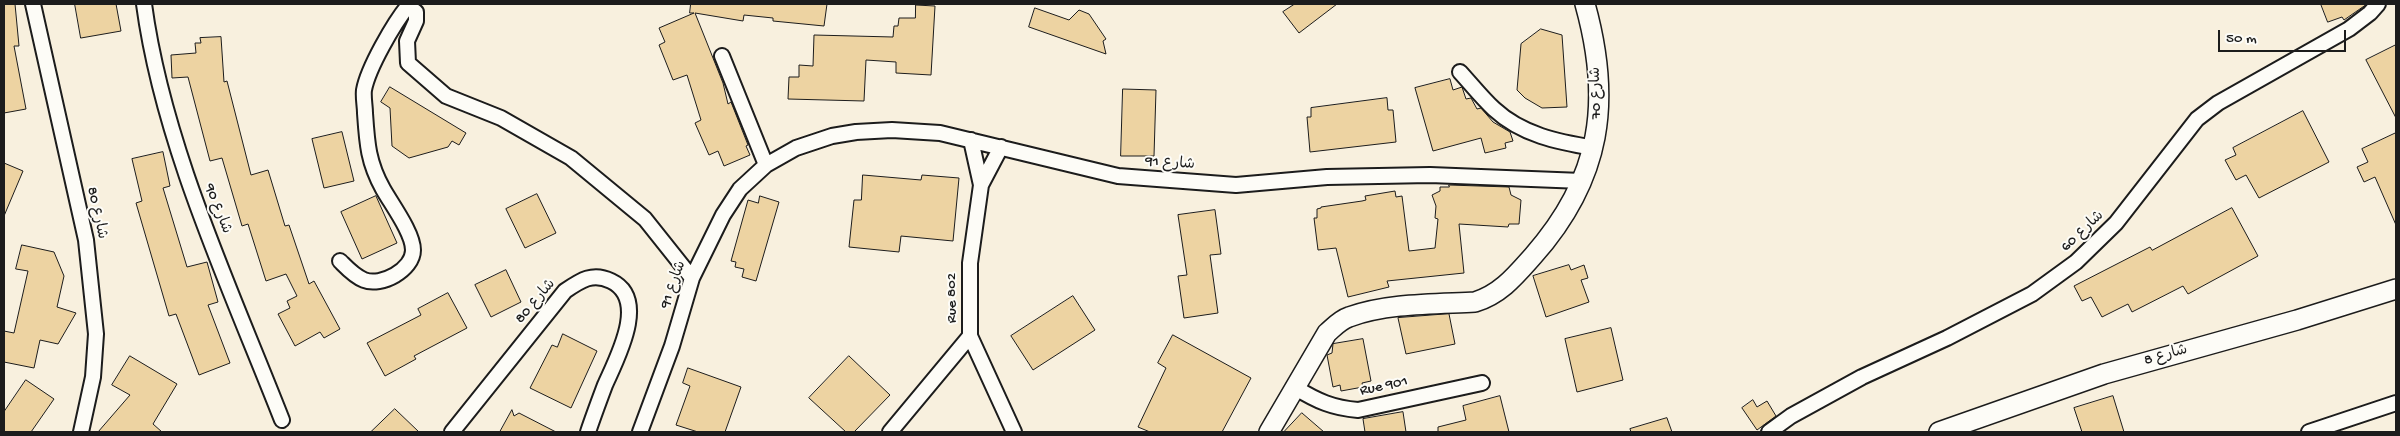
<!DOCTYPE html>
<meta charset="utf-8">
<style>
body{margin:0}
#map{position:relative;width:2400px;height:436px;overflow:hidden;background:#f8f0de;font-family:"Gochi Hand",sans-serif}
canvas{display:block}
.frame{position:absolute;inset:0;border:5px solid #1c1c1c;pointer-events:none}
.scale{position:absolute;left:2218px;top:30px;width:128px;height:22px;box-sizing:border-box;border:2px solid #1c1c1c;border-top:0;padding-left:6px;font-size:15px;line-height:18px;white-space:nowrap;color:#1c1c1c;-webkit-text-stroke:4px #fdfcf7;paint-order:stroke}
</style>
<div id="map">
<canvas width="2400" height="436"></canvas>
<div class="frame"></div>
<div class="scale">50 m</div>
</div>
<script>
const c = document.querySelector('canvas').getContext('2d');
c.lineJoin = 'round';
function fillPath(path, color) { c.fillStyle = color; c.fill(path, 'evenodd'); }
function strokePath(path, color, width, dash) { c.strokeStyle = color; c.lineWidth = width; c.lineCap = dash ? 'butt' : 'round'; c.setLineDash(dash || []); c.stroke(path); }
function drawText(font, color, halo, rows, align = 'center') {
  c.font = font + ' "Gochi Hand","Playpen Sans Arabic",sans-serif'; c.lineWidth = 4; c.setLineDash([]); c.textBaseline = 'middle'; c.strokeStyle = halo; c.fillStyle = color; for (const [text, x, y, turn = 0] of rows) {
    c.save(); c.translate(x, y); c.rotate((+turn || 0) * Math.PI / 180); c.textAlign = isNaN(turn) ? turn : align; if (halo) c.strokeText(text, 0, 0); c.fillText(text, 0, 0); c.restore();
  }
}
const building = new Path2D(`
 M4,4h11l4,42h-5l12,63 -22,4z
 M75,4h41l5,27 -40,7z
 M691,4h136l-3,22 -51,-5v-3l-29,-3 -1,6 -48,-8 28,70 5,21 3,-2 17,43 -2,1 4,9 -26,11 -6,-15 -9,4 -14,-32 6,-3 -14,-45 -14,5 -14,-35 6,-3 -6,-14 35,-15h-4z
 M1295,4h42l-38,29 -16,-21z
 M2321,4h46l-23,16 -2,-3 -14,5z
 M916,5l19,1 -4,69 -35,-2v-11l-30,-2 -2,41 -76,-2 1,-22h10v-12l14,1 1,-31 79,2 1,-11h4l1,-8h16z
 M1035,8l34,12 10,-10 10,4 17,25 -3,2 3,13 -77,-27z
 M1541,29l21,6 5,72 -25,1 -17,-10 -8,-8 4,-46z
 M221,37l3,45 3,-1 24,94 17,-5 17,56 4,-1 20,59 5,-3 26,48 -16,9 -4,-6 -25,14 -17,-32 12,-6 -3,-7 10,-5 -11,-22 -20,7 -18,-57 -6,2 -20,-68 -12,3 -22,-84 -16,1 -1,-23 25,-2 -1,-10h6l-1,-5z
 M2396,45v73l-30,-58z
 M1450,79l3,11 9,-3 4,12 5,-1 6,11 4,-1 12,14 17,10 3,9 -8,2 1,5 -21,5 -4,-15 -48,13 -18,-63z
 M390,87l76,46 -7,12 -7,-4 -4,6 -39,11 -17,-12 -2,-38 -9,-6z
 M1123,89l33,1 -2,66h-33z
 M1387,98l1,12h5l3,32 -86,10 -3,-35h4v-9z
 M2303,111l26,51 -70,36 -13,-23 -10,5 -11,-20 11,-5 -3,-7z
 M342,132l12,49 -30,7 -12,-49z
 M2396,133v92l-21,-48 -11,5 -7,-15 11,-5 -6,-13z
 M163,152l7,34 -7,2 24,79 20,-5 11,40 -10,3 22,58 -31,12 -23,-61 -7,2 -33,-113 6,-2 -10,-42z
 M4,163l19,8 -19,45z
 M863,175l58,5 1,-5 37,3 -6,63 -52,-5 -2,16 -50,-5 5,-47h7z
 M1449,185l60,2 2,8 10,5 -2,24h-10l-1,3 -49,-3 5,49 -77,8 2,6 -41,10 -12,-49 -18,2 -4,-32h3v-9l4,-1v-1l41,-6 4,-1 -1,-4 30,-5 1,6 6,-1 7,55 26,-3 3,-29 -3,-1 1,-12 -4,-11 8,-4v-4h9z
 M537,194l19,39 -31,15 -19,-39z
 M376,196l21,47 -35,16 -21,-47z
 M760,196l19,6 -23,79 -14,-4 2,-8 -9,-2 1,-5 -5,-1 17,-61 10,3z
 M2232,208l26,48 -70,38 -5,-8 -51,26 -4,-8 -26,13 -11,-20 -9,4 -8,-15 76,-39 2,3z
 M1215,210l6,44 -11,1 8,58 -34,5 -6,-42 9,-1 -9,-60z
 M22,245l32,7 10,24 -7,31 19,6 -18,31 -18,-4 -6,28 -30,-6v-31l10,2 14,-62 -12,-2z
 M1569,265l2,5 13,-5 4,13 -7,2 8,22 -43,15 -13,-41z
 M506,270l15,32 -30,15 -16,-32z
 M448,293l19,35 -53,28 2,3 -31,17 -18,-33 54,-28 -3,-6z
 M1073,296l22,34 -62,40 -22,-34z
 M1449,314l6,30 -49,10 -8,-36z
 M1611,328l12,52 -46,12 -12,-53z
 M563,334l34,17 -26,57 -41,-20 22,-43 5,2z
 M1173,335l78,43 -29,54h-72l-12,-5 28,-59 -8,-5z
 M1363,339l8,42 -9,2 1,4 -22,4 -1,-6 -7,2 -6,-32 5,-2 1,-9z
 M130,356l47,28 -24,40 9,8h-64l32,-37 -18,-10z
 M849,356l41,39 -36,37h-8l-37,-34z
 M688,368l53,19 -16,45h-27l-22,-7 14,-39 -7,-3z
 M26,380l28,19 -23,33h-27v-20z
 M1500,396l9,36h-71v-5l28,-7 -3,-14z
 M2113,396l11,36h-42l-8,-24z
 M1753,400l4,7 10,-6 9,15 -19,14 -15,-22z
 M395,409l24,23h-48z
 M512,410l2,6 5,-3 37,19h-56z
 M1403,412l3,20h-41l-2,-13z
 M1302,413l22,19h-40z
 M1667,418l5,14h-41l-1,-3z`);
fillPath(building, '#edd3a2');
strokePath(building, '#1c1c1c', 1);
const street = new Path2D(`
 M33,4l53,236 10,94 -3,43 -12,55
 M144,4c19,141 86,283 138,416
 M722,56l44,109
 M1460,72c11,12 22,26 34,37 28,26 64,33 100,39
 M971,140l10,45
 M1001,147l-20,38 -11,78v73l44,96
 M340,261c7,7 14,15 24,19 17,7 49,-10 49,-30 0,-17 -21,-45 -30,-61 -15,-27 -16,-46 -18,-76 0,-7 -2,-16 -1,-23 4,-22 30,-67 44,-84l8,6v9l-9,20 1,22 38,33 55,22 70,40 74,61 47,59
 M1296,388c21,13 37,20 62,22l124,-27
 M452,432l113,-141c16,-11 28,-19 46,-10 38,18 6,77 -6,104 -6,16 -12,32 -17,47
 M640,432l32,-86 20,-68 31,-63 17,-26 26,-24 30,-17 36,-12 24,-4 36,-2 48,3 178,43 118,9 91,-8 103,-2 152,6
 M890,432l80,-96
 M1769,432l22,-16 71,-39 85,-39 85,-44 44,-32 40,-39 81,-104 21,-16 131,-74 21,-16 8,-9
 M2309,432l87,-29`);
const secondary = new Path2D(`
 M1269,432l58,-99c7,-6 13,-13 22,-16 37,-14 87,-13 126,-15 26,-8 41,-27 58,-46 69,-78 79,-155 52,-252
 M1939,432l165,-58 193,-54 99,-31`);
strokePath(street, '#1c1c1c', 18);
strokePath(secondary, '#1c1c1c', 22);
strokePath(street, '#fdfcf7', 14);
strokePath(secondary, '#fdfcf7', 19);
drawText('15px', '#1c1c1c', '#fdfcf7', [
 ["شارع 70",1597,93,-91],
 ["شارع 91",1170,164,4],
 ["شارع 90",217,209,69],
 ["شارع 80",96,213,78],
 ["شارع 60",2083,232,-43],
 ["شارع 91",674,285,-70],
 ["Rue 802",953,298,-90],
 ["شارع 80",536,302,-49],
 ["شارع 8",2166,356,-15],
 ["Rue 901",1384,387,-12]
]);
</script>
